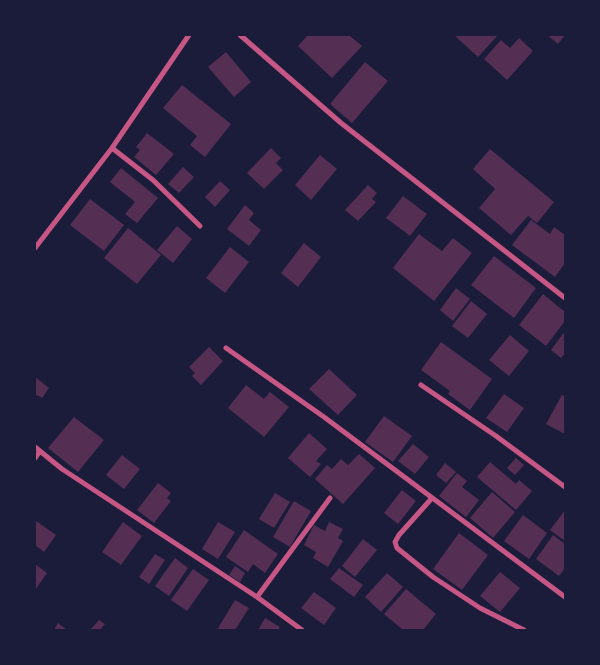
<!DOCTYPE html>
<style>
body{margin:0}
#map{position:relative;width:600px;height:665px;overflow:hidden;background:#1b1b3a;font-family:"Alegreya Sans",sans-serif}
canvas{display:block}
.frame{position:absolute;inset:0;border:36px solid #1b1b3a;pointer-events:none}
</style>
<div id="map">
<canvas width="600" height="665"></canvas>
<div class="frame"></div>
</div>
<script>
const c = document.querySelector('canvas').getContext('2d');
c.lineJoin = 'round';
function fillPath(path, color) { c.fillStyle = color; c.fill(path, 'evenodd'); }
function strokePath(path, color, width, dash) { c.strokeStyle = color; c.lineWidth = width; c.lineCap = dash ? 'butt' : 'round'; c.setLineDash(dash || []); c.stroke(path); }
fillPath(new Path2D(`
 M308,35h41l13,11 -30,32 -34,-32z
 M454,35h44l-20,22z
 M547,35h18l-7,9z
 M519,38l14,13 -26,29 -23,-21 17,-19 9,8z
 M226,52l25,30 -17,15 -26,-30z
 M365,62l23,19 -36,42 -22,-19z
 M182,85l49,39 -26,33 -15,-12 7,-9 -34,-28z
 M147,133l27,21 -18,21 -22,-18 6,-7 -4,-3z
 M271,148l10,10 -5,5 7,7 -19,19 -17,-16z
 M490,149l64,53 -17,21 -9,-7 -17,19 -32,-27 16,-19 -22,-20z
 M320,155l17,14 -26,31 -16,-15z
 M183,167l11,10 -15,16 -11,-9z
 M121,168l37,30 -21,25 -12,-9 10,-12 -25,-20z
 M220,181l10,9 -15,17 -10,-10z
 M368,185l9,8 -5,6 4,3 -18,19 -13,-11z
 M403,196l24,18 -17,22 -24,-18z
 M90,199l34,26 -20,26 -34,-26z
 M245,205l9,8 -5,7 12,10 -12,16 -22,-17z
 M531,220l19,14 4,-7 11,8v28l-10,14 -43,-32z
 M177,226l15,13 -19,24 -16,-13z
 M128,228l33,27 -24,29 -33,-26z
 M419,234l23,17 11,-13 19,15 -38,48 -41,-33z
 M304,243l17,14 -23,30 -17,-14z
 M230,247l19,15 -24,31 -19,-15z
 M494,256l42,32 -22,30 -43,-33z
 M456,288l14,11 -17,22 -13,-11z
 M543,294l22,18v9l-19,25 -27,-21z
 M471,301l16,13 -19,24 -16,-12z
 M565,331v22l-4,5 -10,-8z
 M510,335l19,16 -20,25 -20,-16z
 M441,342l51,37 -22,31 -22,-16 2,-3 -29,-21z
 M209,347l14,14 -22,24 -9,-9 3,-3 -6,-6z
 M329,369l28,26 -19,20 -29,-26z
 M35,377l14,11 -7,10 -5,-3 -2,2z
 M246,385l18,14 6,-7 19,15 -25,30 -36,-29z
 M504,394l20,14 -17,24 -21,-14z
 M562,395l3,1v38l-19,-10z
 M384,416l28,20 -19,26 -28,-20z
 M74,417l30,23 -26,32 -30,-24z
 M309,433l18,16 -11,12 5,3 -11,13 -22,-19z
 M413,444l16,13 -14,17 -17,-13z
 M359,454l16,14 -32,36 -28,-25 12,-14 5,4 9,-10 7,6z
 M122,455l18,14 -16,20 -18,-14z
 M516,458l8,7 -9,10 -8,-7z
 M490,462l26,22 3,-4 13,11 -16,19 -39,-33z
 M445,463l11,9 -10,11 -10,-8z
 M457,473l10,8 -5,6 17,13 -13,17 -27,-21z
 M158,483l13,10 -4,5 4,3 -17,22 -17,-13z
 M402,490l14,11 -18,23 -14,-11z
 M492,492l23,20 -22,26 -23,-20z
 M275,493l15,9 -16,26 -15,-9z
 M294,501l17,10 -21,36 -17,-10z
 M565,510v31l-15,-11z
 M523,515l24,18 -18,26 -25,-18z
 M35,520l21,15 -12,17 -9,-7z
 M123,522l19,14 -21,29 -19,-13z
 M218,522l17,10 -17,27 -16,-10z
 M329,522l14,7 -5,9 5,3 -15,26 -15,-9 3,-6 -12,-7 10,-20 11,6z
 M244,530l34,24 -13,19 -12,-9 -5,8 -22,-15z
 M459,533l29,22 -26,35 -29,-21z
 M553,535l12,9v24l-6,8 -23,-17z
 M363,539l14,11 -22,27 -13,-11z
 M155,554l10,6 -16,24 -10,-7z
 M175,558l13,10 -19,28 -14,-10z
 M35,564l12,9 -12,17z
 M235,566l10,7 -5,9 -11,-7z
 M339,568l24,17 -9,12 -24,-18z
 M193,569l16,11 -22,31 -16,-11z
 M500,572l20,16 -20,24 -20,-16z
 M387,573l16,14 -22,25 -16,-15z
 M406,589l30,25 -13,16h-20l-19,-16z
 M314,592l22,16 -12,17 -23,-17z
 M235,600l14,8 -14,22h-18z
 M265,618l15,9 -2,3h-20z
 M99,620l6,4 -5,6h-10z
 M58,623l9,7h-13z`), '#542f53');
strokePath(new Path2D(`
 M240,35l101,88 224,175
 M112,148l41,32 47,46
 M35,248l77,-100 77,-113
 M226,348l98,69 241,180
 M421,385l75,51 69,51
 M35,447l27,22 195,128 45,33
 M35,458l5,-7
 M432,498l-33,37 -4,7 2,6 36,29 47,31 44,22
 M257,597l73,-99`), '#c65784', 5);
</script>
